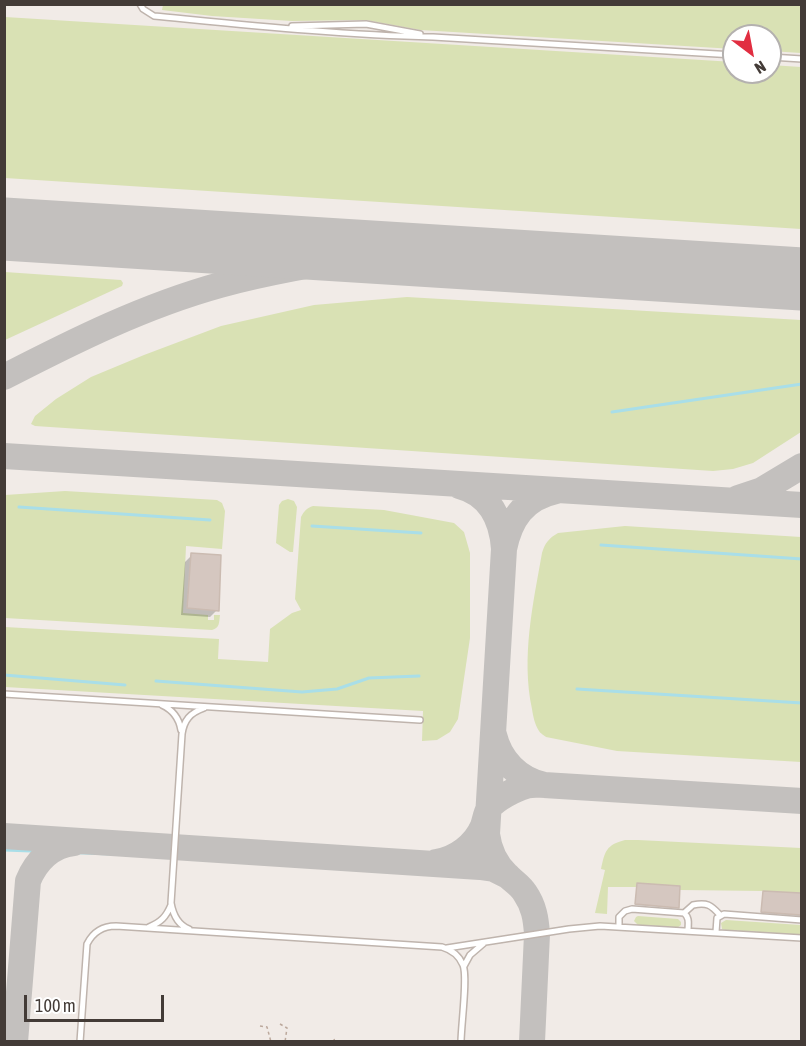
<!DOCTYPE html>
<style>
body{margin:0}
#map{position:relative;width:806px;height:1046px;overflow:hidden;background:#f1ebe7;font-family:"Asap Condensed",sans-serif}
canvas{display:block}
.frame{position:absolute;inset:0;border:6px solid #433b37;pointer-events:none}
.north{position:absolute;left:722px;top:24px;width:60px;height:60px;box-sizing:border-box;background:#fff;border:2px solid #b4b1af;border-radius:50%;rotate:148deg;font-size:16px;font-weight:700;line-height:24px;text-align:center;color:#433b37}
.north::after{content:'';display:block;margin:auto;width:21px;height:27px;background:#e12e41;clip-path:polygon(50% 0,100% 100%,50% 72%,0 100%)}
.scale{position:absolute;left:24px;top:995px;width:140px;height:27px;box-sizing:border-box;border:3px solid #433b37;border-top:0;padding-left:8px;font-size:18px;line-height:21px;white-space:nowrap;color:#433b37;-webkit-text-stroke:4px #fff;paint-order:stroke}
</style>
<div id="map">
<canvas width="806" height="1046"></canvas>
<div class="frame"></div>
<div class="north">N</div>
<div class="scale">100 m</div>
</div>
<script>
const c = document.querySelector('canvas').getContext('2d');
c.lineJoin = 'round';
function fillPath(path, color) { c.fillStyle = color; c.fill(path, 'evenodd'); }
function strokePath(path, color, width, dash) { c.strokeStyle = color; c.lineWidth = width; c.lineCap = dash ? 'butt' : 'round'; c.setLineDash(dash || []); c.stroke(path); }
fillPath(new Path2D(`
 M163,5h638v48l-31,-2v-15h-36v13l-314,-19 -54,-10 -74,1 -80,-5 -50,-6z
 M5,17l729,45v10h36v-7l31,2v162l-796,-51z
 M5,272l116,8 2,3 -1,3 -117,54z
 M407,297l394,23v112l-48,31 -20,6 -20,2 -678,-45 -4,-2 4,-8 21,-17 35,-22 53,-22 77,-29 93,-21z
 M65,491l152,9 5,3 3,8 -3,38 -36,-3 -3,67 25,2v5h6v-5h6c-1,7 0,13 -8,15l-207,-12v-123z
 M288,499l6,2 3,6 -4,45h-3l-14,-9 3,-38 3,-4z
 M313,506l71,4 70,13 10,9 6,21v85l-12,81 -8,13 -13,8 -15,1 1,-30 -418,-24v-60l214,12 -1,20 50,3 2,-33 22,-16 9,-3 -6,-11 6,-82c3,-6 6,-9 12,-11z
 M625,526l176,11v225l-184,-11 -71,-14c-1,-1 -6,-4 -7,-6 -4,-6 -6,-15 -7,-22 -11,-52 1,-105 10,-156 3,-10 7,-15 16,-20z
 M625,840h13l163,8v45l-38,-2 -83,-1v-4l-43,-3 -1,4h-28l-1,27 -12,-1 10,-43 -4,-1c4,-18 5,-24 24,-29z
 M638,916l40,3 3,3v3l-4,3 -39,-3 -4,-4 2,-4z
 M726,920l75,5v10l-76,-5 -3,-1 -1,-6z`), '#d9e1b4');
fillPath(new Path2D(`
 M192,555l25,55 -7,7 -29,-2 4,-53z
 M637,885l40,22 -1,1 -41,-3z
 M764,892l38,3v21l-41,-3z`), '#0003');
strokePath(new Path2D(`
 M612,412l190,-28
 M19,507l191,13
 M312,526l109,7
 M601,545l201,14
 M4,675l121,10
 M156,681l146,11 35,-3 32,-11 50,-2
 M577,689l225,14
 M4,850l162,6`), '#a9dee8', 3);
strokePath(new Path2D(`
 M4,377c70,-36 140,-71 216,-92 55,-15 111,-24 167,-32
 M4,456l798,49
 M459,486c31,8 43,33 45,63l-17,285c2,16 9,31 21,42 6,6 13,10 17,17 9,13 11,26 12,41l-5,108
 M738,498l24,-8 40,-24
 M504,549c6,-30 20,-51 52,-58
 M494,735c6,25 24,44 50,50l258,16
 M4,836l476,31 14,2 14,7
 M436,862c20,-3 39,-17 47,-36 2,-6 3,-13 6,-18 7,-9 26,-19 37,-22 6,-2 13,-1 19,-1
 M15,1042l13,-161c8,-20 24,-36 46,-38`), '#c3c0be', 26);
strokePath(new Path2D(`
 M4,229l798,50`), '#c3c0be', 63);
const building = new Path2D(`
 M191,553l30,2 -2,56 -32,-3z
 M637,883l43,3 -1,22 -44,-4z
 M763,891l38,2v22l-40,-3z`);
fillPath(building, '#d5c7c0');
strokePath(building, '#cbbbb1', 1.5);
const lane = new Path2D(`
 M140,4l3,5 11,7c93,9 186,19 279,21l301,18
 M292,26l74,-2 54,10
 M770,57l32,2
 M4,694l416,26
 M162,705c11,5 17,13 19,25
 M684,913l9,-8c14,-3 18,0 27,10
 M149,927c12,-5 17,-10 22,-22
 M619,927v-10l6,-6 7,-2 52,4c6,5 4,11 4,18
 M189,929c-11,-4 -16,-15 -18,-26l11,-169c2,-14 8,-21 22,-26
 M716,932l1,-14 7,-4 78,6
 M447,948l122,-19 31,-3 202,12
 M464,966l6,-11 14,-12
 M80,1042l7,-98c6,-12 15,-18 29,-18l326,21c10,3 17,8 21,18 5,11 -2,61 -2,77`);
strokePath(lane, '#bfb4ad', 8);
strokePath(new Path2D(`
 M280,1024l7,4 -2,14
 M260,1026l7,1 4,15
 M334,1039l1,3`), '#bca99d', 1.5, [3, 3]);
strokePath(lane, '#fff', 5);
</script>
